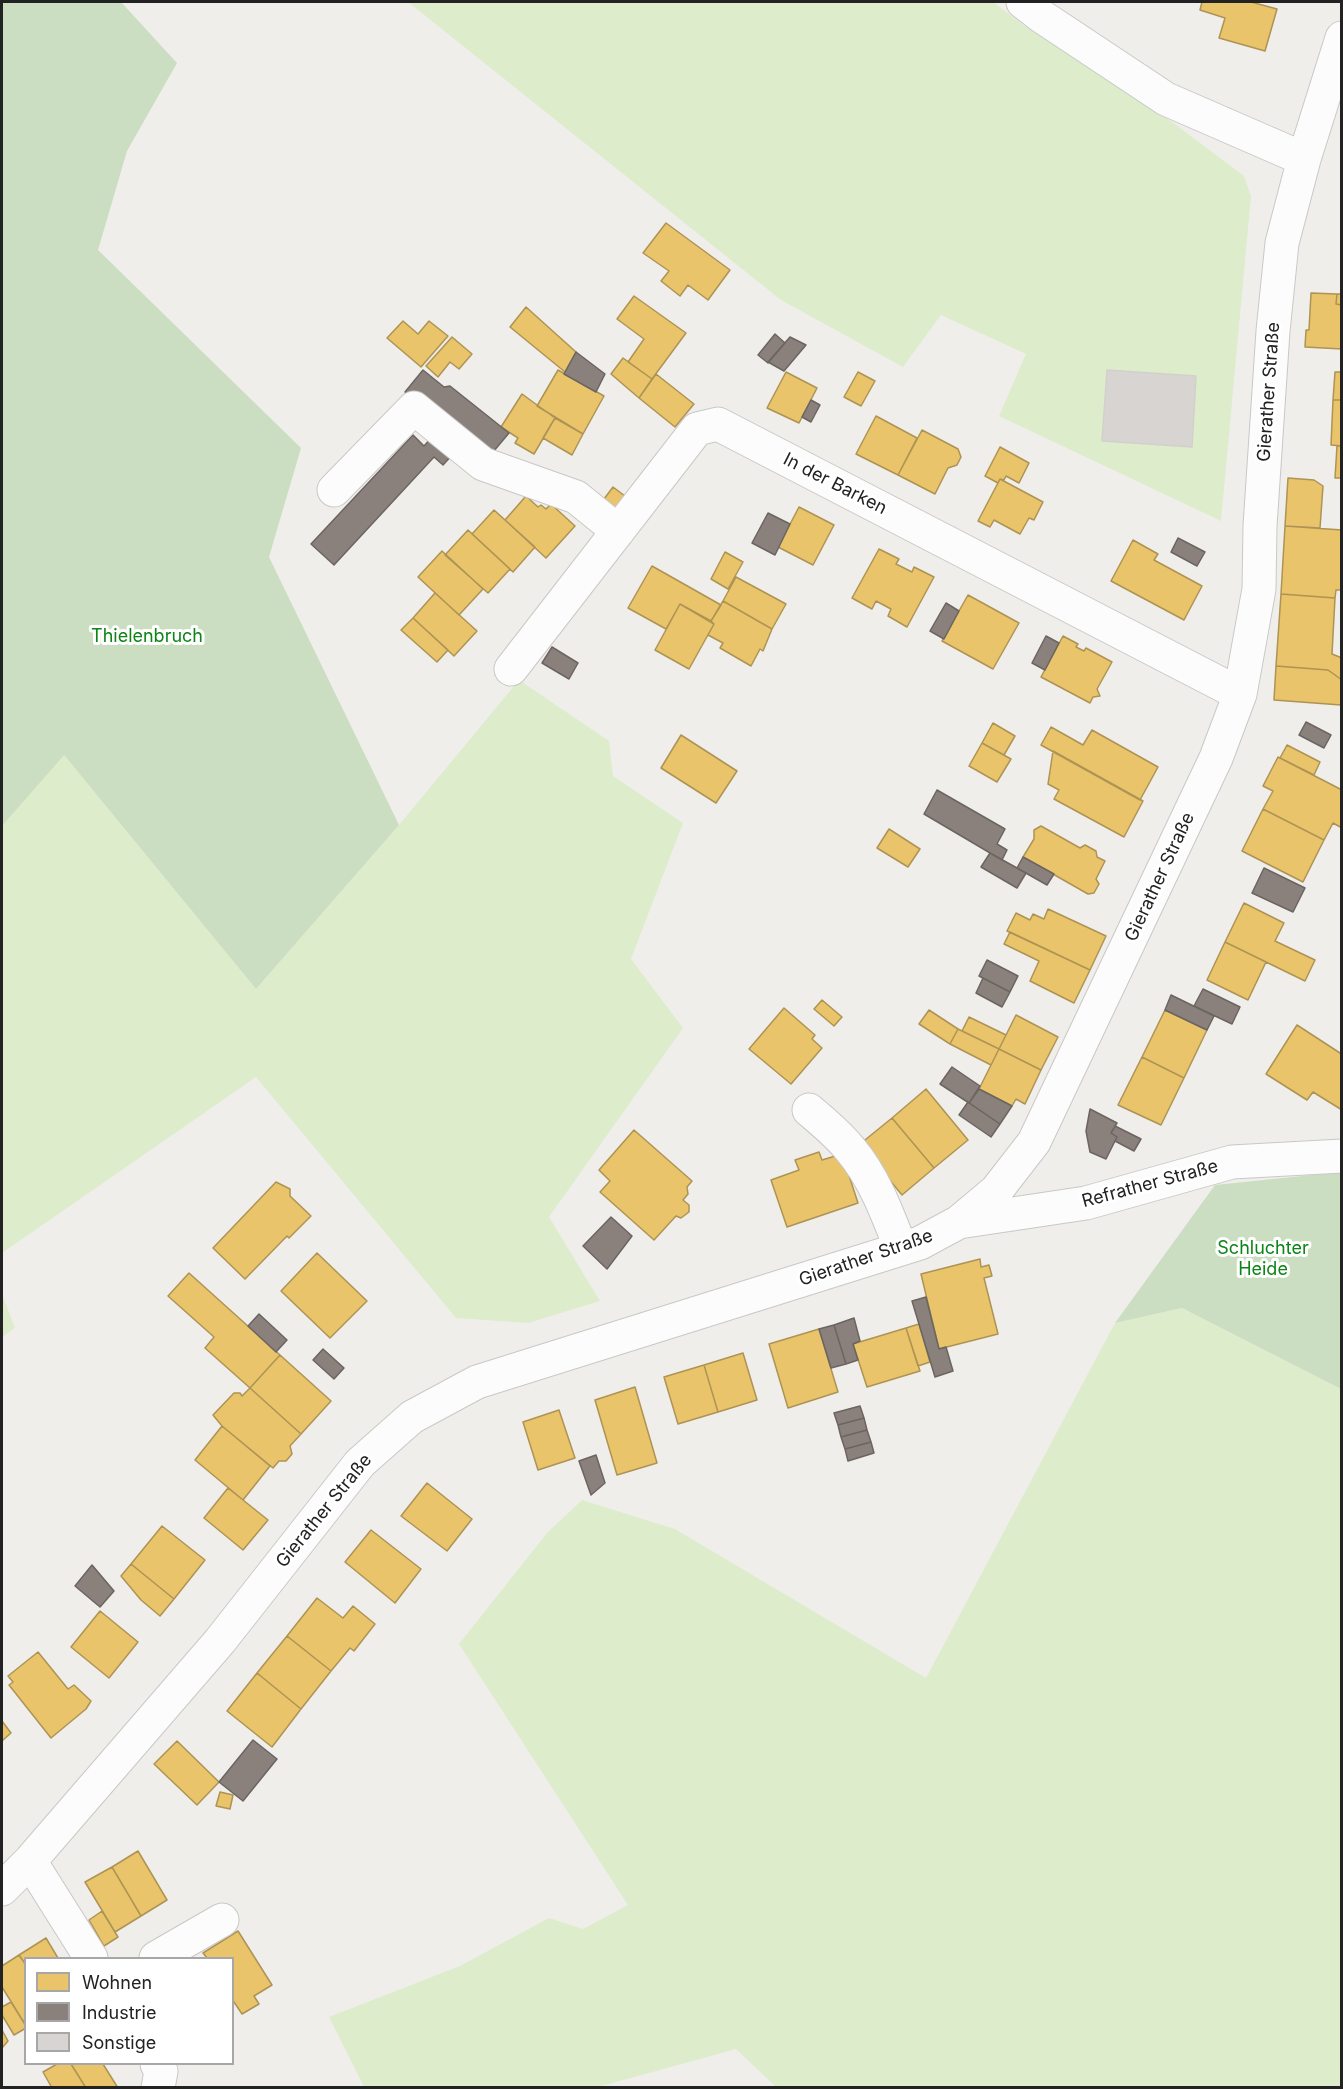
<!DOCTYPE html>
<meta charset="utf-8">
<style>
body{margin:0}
#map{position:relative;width:1343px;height:2089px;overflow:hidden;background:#f0eeeb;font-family:Inter,sans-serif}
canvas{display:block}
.frame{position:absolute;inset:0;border:3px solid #222;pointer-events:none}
.legend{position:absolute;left:24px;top:1957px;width:210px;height:108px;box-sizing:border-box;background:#fff;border:2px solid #a7a7a7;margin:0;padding:8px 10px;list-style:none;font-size:18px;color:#222}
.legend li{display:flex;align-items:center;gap:12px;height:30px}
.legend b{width:30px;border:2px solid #a7a7a7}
</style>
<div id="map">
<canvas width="1343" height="2089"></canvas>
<div class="frame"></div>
<ul class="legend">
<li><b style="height:16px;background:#e9c46a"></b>Wohnen</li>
<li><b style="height:16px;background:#8a817c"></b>Industrie</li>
<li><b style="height:16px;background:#d7d4d2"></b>Sonstige</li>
</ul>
</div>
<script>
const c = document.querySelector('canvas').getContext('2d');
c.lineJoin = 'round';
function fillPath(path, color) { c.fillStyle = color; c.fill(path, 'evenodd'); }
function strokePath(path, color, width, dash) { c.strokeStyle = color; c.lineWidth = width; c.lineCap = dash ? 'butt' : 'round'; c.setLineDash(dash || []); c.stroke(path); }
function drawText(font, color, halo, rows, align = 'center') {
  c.font = font + ' Inter,sans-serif'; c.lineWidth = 6; c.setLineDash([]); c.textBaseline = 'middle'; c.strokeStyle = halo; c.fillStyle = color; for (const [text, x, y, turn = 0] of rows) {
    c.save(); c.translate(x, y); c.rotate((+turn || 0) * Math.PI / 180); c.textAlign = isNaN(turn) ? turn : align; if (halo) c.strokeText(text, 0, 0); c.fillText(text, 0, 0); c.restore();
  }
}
fillPath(new Path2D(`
 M408,2h585l33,25 146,95 72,54 7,20 -30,325 -222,-105 27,-62 -85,-39 -38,52 -122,-67z
 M519,680l90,61 4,35 70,47 -52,136 52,69 -134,189 51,84 -72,22 -72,-5 -200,-241 -254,176v-427l61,-72 193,235 143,-164z
 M2,1294l13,34 -13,9z
 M1182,1308l159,81v698h-565l-40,-38 -138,38h-234l-35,-70 131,-51 89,-48 34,11 45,-24 -169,-261 88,-111 35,-33 93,29 251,149 189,-355z`), '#ddeccb');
fillPath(new Path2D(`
 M2,2h119l56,61 -50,88 -29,99 203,198 -32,109 130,268 -143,164 -192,-234 -62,71z
 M1341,1172v217l-159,-81 -67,15 100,-138z`), '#cbdec1');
const homes = new Path2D(`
 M1202,2h49l26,7 -12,42 -46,-13 6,-20 -25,-8z
 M666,223l64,47 -22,30 -20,-15 -8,11 -19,-15 8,-10 -26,-18z
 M1311,293l26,1 -1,10 6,1v44l-37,-2 1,-17h3z
 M1337,294h5v11l-6,-1z
 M634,296l52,37 -34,46 -24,-17 16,-23 -27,-20z
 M526,307l50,45 -11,20 -55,-45z
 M403,321l15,13 11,-13 19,15 -27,31 -34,-29z
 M452,337l20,17 -13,15 -9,-7 -12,15 -12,-11z
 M623,358l29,21 -13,19 -28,-24z
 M1342,364v36h-9l2,-28h6z
 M558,370l46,26 -21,38 -46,-28z
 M786,372l31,16 -18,35 -32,-15z
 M858,372l17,9 -14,25 -17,-9z
 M656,374l38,30 -19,23 -36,-29z
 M522,394l33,24 -21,36 -19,-11 3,-5 -17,-11z
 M1333,400h9v46l-11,-1z
 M876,416l41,22 -19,37 -42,-21z
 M555,418l28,16 -11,21 -29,-17z
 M922,430l36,19 3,8 -4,8 -9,3 -13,26 -37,-19z
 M1337,446h5v32h-7z
 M1000,447l29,16 -10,20 -13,-7 -2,4 -4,-1 -2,4 -13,-7z
 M1288,478l26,2 9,6 -3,42 -35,-2z
 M1000,479l43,23 -9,18 -5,-2 -9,16 -26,-14 -4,7 -12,-6z
 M613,487l12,9 -15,20 -12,-9z
 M526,496l12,11 3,-2 5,4 5,-5 24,22 -29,32 -41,-38z
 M799,507l35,18 -21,40 -35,-18z
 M494,510l41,37 -22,25 -41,-38z
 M1285,526l57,4v60h-6l-1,8 -54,-4z
 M468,530l42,39 -22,24 -43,-38z
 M1133,540l25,14 -4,6 48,26 -18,34 -73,-39z
 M879,549l20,10 -3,5 16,8 2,-5 20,10 -27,50 -19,-11 3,-7 -15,-8 -4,8 -20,-11z
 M442,551l41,38 -24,26 -41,-38z
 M725,552l18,10 -15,27 -17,-10z
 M652,566l69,39 -10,16 -31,-17 -14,25 -38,-21z
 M736,577l50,27 -14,25 -49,-28z
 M435,593l42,38 -23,25 -41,-38z
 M1281,594l54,4 -3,56 10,4v22l-14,-10 -52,-4z
 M968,595l51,28 -26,46 -51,-28z
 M723,601l49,28 -9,22 -3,-2 -9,17 -31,-18 3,-5 -15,-8 6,-11 -3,-3z
 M680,604l34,20 -25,45 -34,-19z
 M413,618l35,32 -11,12 -36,-32z
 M1063,636l15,8 -2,3 8,4 2,-3 26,14 -15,27 3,7 -7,1 -3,6 -49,-26z
 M1276,666l52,4 14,10 -1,25 -67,-5z
 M993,723l22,13 -11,19 -22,-12z
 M1051,727l32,18 9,-15 66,37 -18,33 -99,-55z
 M681,735l56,36 -21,32 -55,-35z
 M982,743l29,16 -14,23 -28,-16z
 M1287,745l33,17 -6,13 -34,-17z
 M1053,751l90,50 -19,36 -70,-38 5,-9 -11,-6z
 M1278,757l64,33v38l-9,-5 -9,17 -61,-31 10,-18 -10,-5z
 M1263,809l61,31 -21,42 -61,-31z
 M1041,826l39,22 5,-3 11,6 1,6 8,4 -9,18 3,5 -5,9 -6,1 -65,-37 11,-18v-9z
 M889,829l31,20 -12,18 -31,-19z
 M1244,903l40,20 -9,18 40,19 -10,21 -80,-39z
 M1048,909l58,27 -16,34 -83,-39 9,-18 14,7 3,-6 11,5z
 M1010,932l80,38 -16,33 -44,-22 9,-20 -35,-17z
 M1225,942l41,20 -18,38 -41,-20z
 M822,1000l20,17 -8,9 -20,-17z
 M784,1008l31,27 -3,4 10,9 -31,36 -42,-35z
 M929,1010l29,19 -8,15 -31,-20z
 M1165,1010l42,20 -23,48 -42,-21z
 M1016,1015l42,22 -17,33 -42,-21z
 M969,1017l37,18 -7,14 -37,-18z
 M1297,1025l43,28 2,-3v60l-29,-18 -6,8 -41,-26z
 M958,1029l41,20 -8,16 -41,-21z
 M999,1049l42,21 -16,34 -9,-5 -4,7 -33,-17z
 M1142,1057l42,21 -23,47 -43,-20z
 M926,1089l42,51 -34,28 -42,-50z
 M892,1118l42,50 -32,27 -42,-51z
 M634,1130l58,51 -5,6 1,7 -5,6 6,5v7l-8,6 -5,-2 -22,24 -54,-48 10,-11 -11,-11z
 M819,1152l3,8 20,-6 16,49 -71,24 -16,-47 28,-10 -4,-10z
 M276,1182l14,7v7l21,20 -22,22 -2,-2 -42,43 -32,-31z
 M317,1253l50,48 -37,37 -49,-47z
 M980,1259l1,8 8,-2 3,11 -8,2 14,56 -59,15 -18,-75z
 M189,1273l91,82 -30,33 -45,-40 9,-11 -46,-41z
 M919,1324l11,38 -12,4 -12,-38z
 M906,1328l14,43 -53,16 -14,-43z
 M819,1329l19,63 -50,16 -19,-64z
 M743,1353l14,47 -39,12 -14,-47z
 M280,1355l51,46 -30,33 -51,-46z
 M704,1365l14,47 -40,12 -14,-47z
 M635,1387l22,76 -40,12 -22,-75z
 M250,1388l51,46 -11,12 2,8 -6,7h-7l-6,7 -51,-42 -9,-11 21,-22h6l2,3z
 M559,1410l16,48 -37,12 -15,-48z
 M222,1426l48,40 -27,34 -48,-40z
 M427,1483l45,36 -25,32 -46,-35z
 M228,1488l40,32 -25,30 -39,-32z
 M162,1526l43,34 -31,39 -43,-35z
 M371,1530l50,39 -26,34 -50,-41z
 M131,1564l43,35 -14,17 -19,-16 -20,-24z
 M317,1598l26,20 10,-12 22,18 -21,27 -4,-3 -19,23 -44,-35z
 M100,1611l38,31 -29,36 -38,-31z
 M287,1636l44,35 -30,38 -44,-36z
 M38,1652l30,37 6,-4 17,16 -5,8 -35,29 -42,-53 4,-3 -5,-6z
 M257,1673l44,36 -29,38 -45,-36z
 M2,1721l9,12 -9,8z
 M177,1741l42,41 -22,23 -43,-41z
 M220,1792l13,3 -3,14 -14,-3z
 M138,1851l29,49 -26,16 -29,-49z
 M112,1867l29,49 -26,16 -30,-50z
 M102,1911l16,26 -14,9 -15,-26z
 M238,1931l34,54 -18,11 5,8 -17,10 -10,-15v-41h-25l-4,-5z
 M46,1938l12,20h-32v7l-7,-10z
 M19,1955l7,10v54l-3,2 -21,-34v-21z
 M11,2002l15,24v2l-12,7 -12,-20v-8z
 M2,2030l6,11 -6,7v4z
 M57,2064h14l15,24h-34l-9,-16z
 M71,2064h32l15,24h-32z`);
fillPath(homes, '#e9c46a');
strokePath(homes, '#ad9354', 1.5);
const industry = new Path2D(`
 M775,334l10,9 -17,20 -10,-8z
 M790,337l16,8 -22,26 -16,-9z
 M576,352l29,22 -9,18 -32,-18z
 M423,370l21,17 6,-1 59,47 -21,25 -83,-66z
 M811,400l9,5 -9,17 -9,-5z
 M413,435l11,11 10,-11 20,18 -11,12 -9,-8 -100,108 -23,-21z
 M768,513l22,11 -15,31 -23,-12z
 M1178,538l27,14 -8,14 -26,-14z
 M946,603l13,8 -15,28 -14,-8z
 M1046,636l13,7 -14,27 -13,-7z
 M552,647l26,16 -9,16 -27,-16z
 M1306,722l25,13 -7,13 -25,-13z
 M937,790l68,39 -8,15 10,6 -5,10 -78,-46z
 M990,853l36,20 -9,15 -36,-21z
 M1023,857l31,17 -7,11 -30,-17z
 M1264,868l41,20 -12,24 -41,-19z
 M987,960l31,16 -8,16 -31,-16z
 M983,978l27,14 -8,15 -26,-14z
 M1203,989l37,18 -8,17 -38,-18z
 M1171,995l43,21 -7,14 -42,-20z
 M952,1067l28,19 -11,17 -29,-19z
 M979,1089l33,17 -12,18 -31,-21z
 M968,1102l32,22 -9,13 -32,-22z
 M1090,1109l27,14 -6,10 6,4 -11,22 -16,-7 -4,-21z
 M1115,1126l26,13 -7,12 -19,-10 2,-4 -6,-4z
 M611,1217l21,19 -25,33 -24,-23z
 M926,1297l13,52 7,-2 7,24 -18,6 -23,-76z
 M259,1314l28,26 -11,12 -28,-26z
 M854,1318l6,23 -7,3 5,16 -12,4 -12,-39z
 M834,1325l12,39 -15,4 -12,-39z
 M323,1349l21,19 -10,11 -21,-19z
 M860,1406l4,12 -26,7 -4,-12z
 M864,1418l3,12 -26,7 -3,-12z
 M867,1430l4,12 -26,7 -4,-12z
 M871,1442l3,11 -26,8 -3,-12z
 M596,1455l9,28 -14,12 -12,-34z
 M92,1565l22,26 -14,16 -25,-21z
 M253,1740l24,19 -34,42 -24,-19z`);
fillPath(industry, '#8a817c');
strokePath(industry, '#6b6461', 1.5);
const building = new Path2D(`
 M1107,370l89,6 -4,71 -90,-6z`);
fillPath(building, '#d7d4d2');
strokePath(building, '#d3d0cc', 1.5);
const minor = new Path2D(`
 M1023,2l18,14 125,83 138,60
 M334,490l80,-82 69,56 93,33 42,34
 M511,669l186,-240 21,-5 522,270
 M809,1110c14,12 29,24 41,39 24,28 38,66 51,100
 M959,1222l127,-19 146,-41 110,-6
 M30,1861l61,97
 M2,1889l28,-28 190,-220 140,-178 52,-46 65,-35 443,-139 39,-21 37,-31 38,-49 182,-384 24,-64 19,-105 1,-63 13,-195 9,-88 22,-84 38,-121
 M156,1958l66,-38
 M157,2064l4,7 -3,17`);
strokePath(minor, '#c9c8c7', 35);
strokePath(minor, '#fdfcfc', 33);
drawText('18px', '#222', '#fff', [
 ["Gierather Straße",1269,392,-86],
 ["In der Barken",835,484,27],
 ["Gierather Straße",1160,877,-65],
 ["Refrather Straße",1150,1184,-15],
 ["Gierather Straße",866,1258,-19],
 ["Gierather Straße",324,1511,-51]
]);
drawText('18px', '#0c8416', '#fff', [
 ["Thielenbruch",147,637],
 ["Schluchter",1263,1249],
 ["Heide",1263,1270]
]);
</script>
